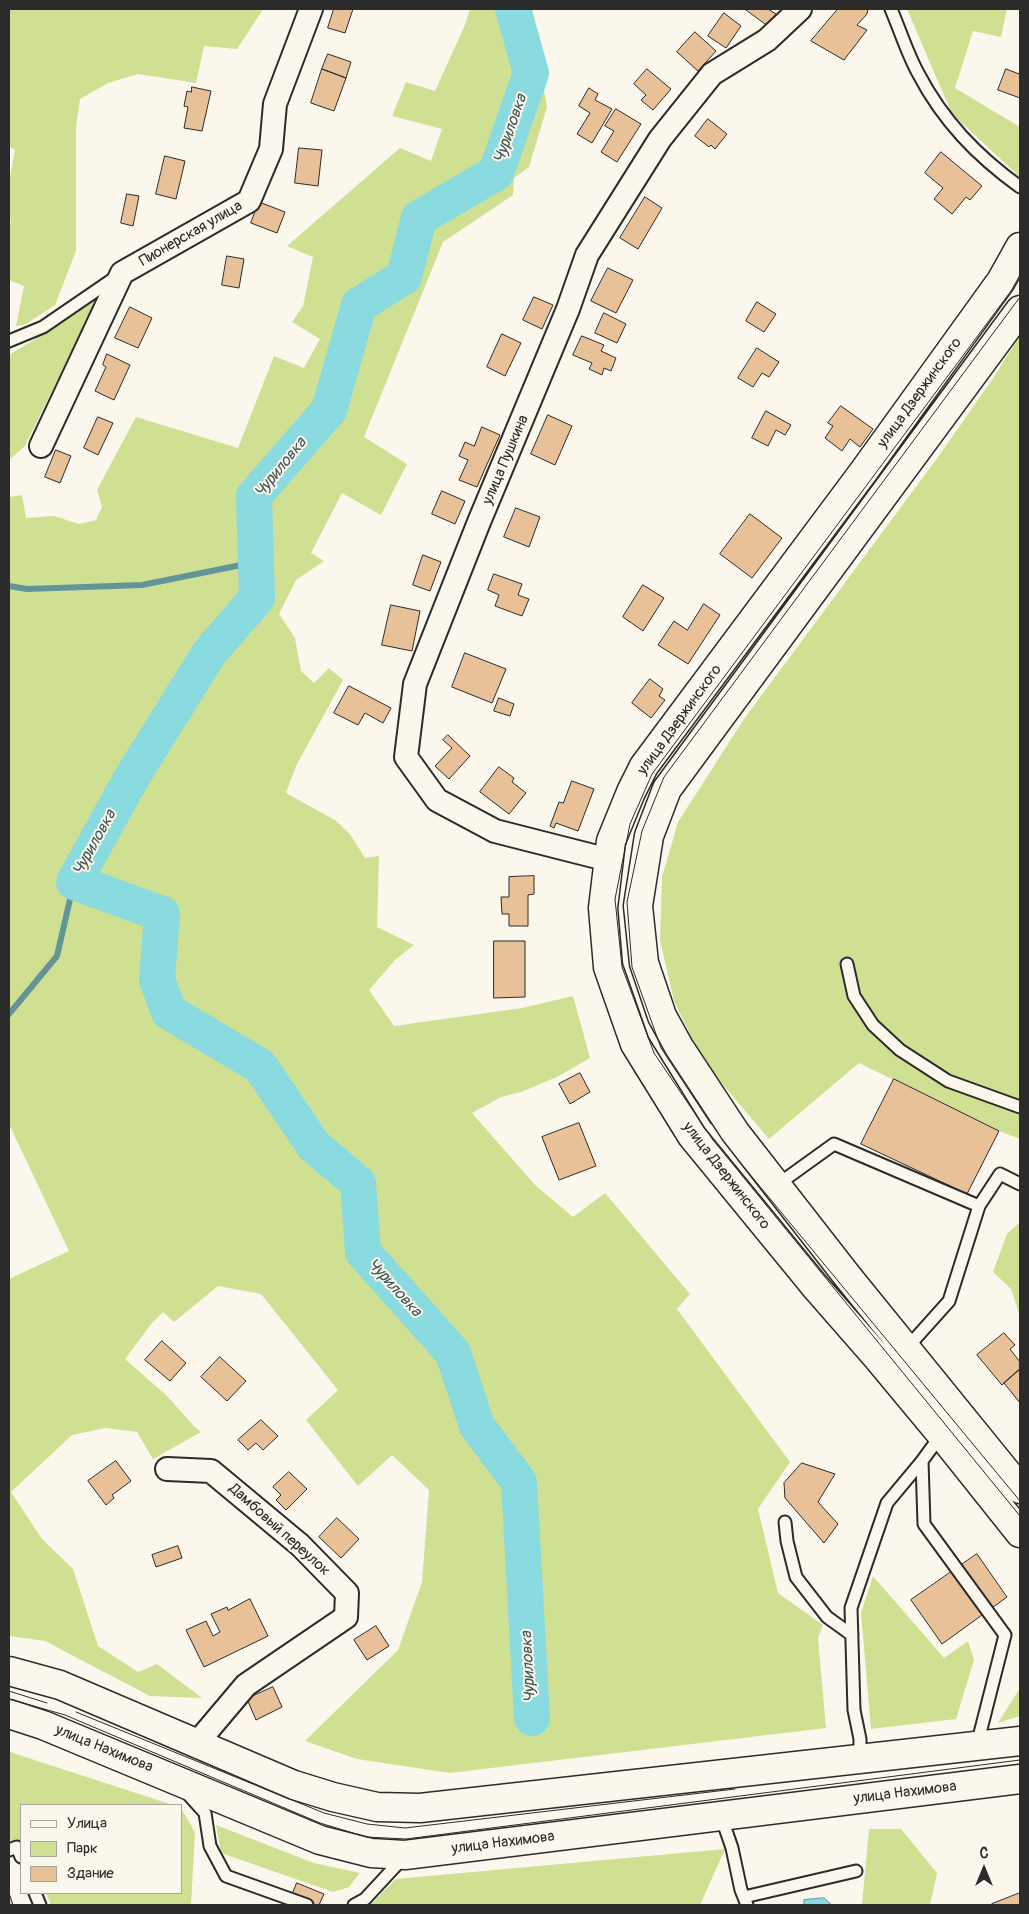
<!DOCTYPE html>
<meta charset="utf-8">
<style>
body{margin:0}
#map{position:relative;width:1029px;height:1914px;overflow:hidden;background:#fbf7ec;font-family:Pangolin,sans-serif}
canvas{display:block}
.frame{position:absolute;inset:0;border:10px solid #2b2b2b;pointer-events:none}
.legend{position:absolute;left:20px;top:1804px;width:162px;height:90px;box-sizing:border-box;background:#fbf7ec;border:1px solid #a8a59f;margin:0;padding:6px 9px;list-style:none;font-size:15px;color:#2b2b2b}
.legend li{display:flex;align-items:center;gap:10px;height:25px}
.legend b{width:25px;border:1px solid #a8a59f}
.north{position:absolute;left:959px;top:1844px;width:50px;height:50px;-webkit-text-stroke:4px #fbf7ec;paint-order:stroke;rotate:0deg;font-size:14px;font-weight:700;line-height:20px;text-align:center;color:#2b2b2b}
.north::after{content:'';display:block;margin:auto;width:18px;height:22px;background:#2b2b2b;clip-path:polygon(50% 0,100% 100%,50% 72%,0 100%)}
</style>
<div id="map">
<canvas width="1029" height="1914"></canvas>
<div class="frame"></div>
<ul class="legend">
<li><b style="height:6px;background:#fbf7ec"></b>Улица</li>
<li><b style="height:14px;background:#d0e093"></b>Парк</li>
<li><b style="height:14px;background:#e8c198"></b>Здание</li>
</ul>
<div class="north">С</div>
</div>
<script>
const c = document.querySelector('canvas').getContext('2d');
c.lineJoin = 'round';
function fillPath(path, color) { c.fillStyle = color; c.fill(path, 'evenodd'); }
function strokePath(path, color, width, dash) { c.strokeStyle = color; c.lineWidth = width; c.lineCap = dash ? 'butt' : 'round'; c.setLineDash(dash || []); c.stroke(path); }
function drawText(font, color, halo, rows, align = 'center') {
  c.font = font + ' Pangolin,sans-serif'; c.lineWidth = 4; c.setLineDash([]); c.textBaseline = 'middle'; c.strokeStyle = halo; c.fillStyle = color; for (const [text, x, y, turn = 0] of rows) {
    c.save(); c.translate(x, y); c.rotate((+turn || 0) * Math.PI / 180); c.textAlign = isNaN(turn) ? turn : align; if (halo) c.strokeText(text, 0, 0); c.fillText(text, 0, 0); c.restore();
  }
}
fillPath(new Path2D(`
 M9,9h254l-26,40 -33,-3 -8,37 -58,-9 -30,9 -28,16 -4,28v124l-21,54 -29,19 -10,2 8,-40 -15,-6v-47l2,-13 -2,-1v-37l6,-32 -6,-3z
 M470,9h64l-9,20 13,27 9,51 -18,60 -15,11 -1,17 -70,47 -79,195 43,27 -26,51 -39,-22 -31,60 13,8 -28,19 -17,34 16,24 6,33 13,12 15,-15 14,12 -47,86 -10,27 49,27 15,14 15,24 14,-2 -2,71 37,18 -18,14 -27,31 25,36 128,-18 51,-12 17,62 -33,19 -36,15 -20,5 -29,16 63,72 38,32 32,-24 85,101 -13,15 113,153 -32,47 20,84 45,32 -5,13 8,90 -376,45 -93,-14 -52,-18 93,-91 24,-68 7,-92 -37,-35 -34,31 -52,-66 32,-30 -77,-96 -43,-8 -44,36 -11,-10 -11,11 -27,36 41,36 29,32 6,5 -48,27 -16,-27 -31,-4 -34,7 -61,57 31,47 31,30 25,77 40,26 19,-8 45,34 -52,-2 -105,-55 -36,-5v-357l60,-28 -60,-127v-627l13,-2 4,23 28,-2 25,8 17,-4 6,-13 -5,-17 39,-73 102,31 36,-92 30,12 16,-29 -28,-17 11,-16 10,-49 -26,-11 113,-98 31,13 11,-32 -50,-13 14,-34 29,9 30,-66z
 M907,9h100l-6,28 -28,-6 -18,57 65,39v50l-68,-63z
 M91,299l5,2 -71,145 -16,14v-105l36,-22z
 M1020,335v804l-21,-8 -140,-68 -90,76 -66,-78 -29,-60 -14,-61 2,-63 16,-55 66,-103 194,-262 56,-80z
 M1020,1222v94l-9,-27 -18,-17 14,-38z
 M873,1576l71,82 24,-17 6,19 -18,59 -85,10 -10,-116z
 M1020,1688v28l-22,7z
 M9,1751l7,3 157,51h-152v36h-12z
 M181,1808l14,24 -4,73h-140l-5,-12h135z
 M216,1825l98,38 46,10 -11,14 -16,5 -112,-39z
 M869,1829h32l36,44 -7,32h-68z
 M725,1849l-25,56h-330l26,-26z`), '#d0e093');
const water = new Path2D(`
 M824,1898l8,7h-28v-5z`);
fillPath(water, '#89dbe0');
strokePath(water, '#639598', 1);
strokePath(new Path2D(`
 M9,586l18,3 115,-4 114,-23
 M9,1014l48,-58 17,-74`), '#639598', 6);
strokePath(new Path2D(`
 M513,9l18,64 -35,100 -77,45 -15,59 -45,28 -30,105 -75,86 3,102 -47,54 -78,125 -58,105 88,32 -5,66 12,32 91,54 54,80 44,37 5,69 90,101 24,73 42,56 13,236`), '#89dbe0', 36);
const building = new Path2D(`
 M334,9h19l-8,24 -17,-5z
 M745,9h23l8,5 -9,11z
 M838,9h30l-1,5 -10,11 10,5 -23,30 -33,-19z
 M724,13l17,13 -15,22 -18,-12z
 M695,32l21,19 -18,20 -21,-19z
 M328,54l23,8 -5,16 -24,-9z
 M322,69l24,9 -12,33 -23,-8z
 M647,69l24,20 -18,21 -12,-10 5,-5 -12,-11z
 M1006,69l13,5 1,-4v28l-22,-8z
 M192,87l19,4 -9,40 -18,-3 4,-21 -4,-1 3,-15 4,1z
 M589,88l9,6 -3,6 17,9 -20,34 -15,-9 13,-21 -11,-7z
 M616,109l25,15 -24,38 -16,-10 13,-21 -9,-5z
 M708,119l19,15 -12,15 -4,-4 -2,2 -14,-11z
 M299,148l23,2 -4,36 -23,-3z
 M941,152l41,34 -12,14 -4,-3 -14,17 -18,-15 9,-11 -18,-15z
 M165,156l20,5 -9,38 -20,-5z
 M127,194l12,2 -6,30 -12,-3z
 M645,197l17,11 -24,41 -18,-11z
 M259,202l26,10 -8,21 -26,-10z
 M227,256l17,3 -5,29 -17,-3z
 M608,268l25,12 -17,33 -25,-12z
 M534,297l19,8 -11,24 -19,-9z
 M757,302l19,12 -12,18 -18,-11z
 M130,307l22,11 -14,30 -23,-10z
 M604,313l22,11 -9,19 -22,-10z
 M502,334l19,9 -16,33 -18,-9z
 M582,336l22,9 -3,6 15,7 -5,13 -7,-3 -2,7 -13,-6 3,-6 -19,-8z
 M757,348l22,14 -10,15 -7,-4 -9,14 -15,-9z
 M107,354l23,11 -16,35 -19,-9 11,-24 -3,-2z
 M841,406l32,23 -13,18 -10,-8 -8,12 -17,-13 8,-12 -5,-3z
 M766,411l25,14 -6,10 -9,-5 -8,16 -16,-8z
 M548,415l24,11 -17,39 -24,-11z
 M98,417l15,6 -15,32 -14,-7z
 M482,427l18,8 -23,52 -18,-7 9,-20 -9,-4 6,-14 9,4z
 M56,450l15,6 -11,27 -15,-6z
 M442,491l23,10 -10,23 -23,-10z
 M516,508l24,9 -11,30 -25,-10z
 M750,514l32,24 -30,40 -32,-24z
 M423,555l18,7 -11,29 -17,-6z
 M494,574l28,10 -4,11 11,4 -7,17 -27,-10 4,-11 -11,-5z
 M643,585l21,13 -21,33 -20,-14z
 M704,604l16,11 -32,49 -30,-19 16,-24 13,9z
 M391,605l29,6 -8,40 -30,-6z
 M465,653l41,16 -14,34 -40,-16z
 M650,679l13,10 -4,7 6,4 -14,18 -19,-15z
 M349,686l42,22 -8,15 -18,-10 -7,12 -24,-12z
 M499,698l15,6 -4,12 -16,-5z
 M448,735l22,21 -21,23 -14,-13 17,-18 -9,-8z
 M499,767l15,11 -2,4 14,11 -17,21 -29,-22z
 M572,781l22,8 -16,42 -22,-8 -2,5 -4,-2 9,-24 4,1z
 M534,876v18l-6,1v31h-19v-12h-7l-1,-17h8v-20z
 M494,941h31v56l-31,1z
 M580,1073l10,19 -20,12 -11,-20z
 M894,1079l105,52 -32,63 -106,-50z
 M579,1123l17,43 -37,14 -17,-43z
 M1004,1333l11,12 -5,4 10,13v7l-18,16 -25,-30z
 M162,1341l24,22 -16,18 -25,-21z
 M220,1357l26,24 -19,20 -26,-24z
 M1020,1369v34l-16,-20z
 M261,1420l17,16 -15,14 -7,-7 -8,7 -10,-10z
 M116,1461l15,20 -19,14 2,3 -8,7 -18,-24z
 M802,1463l33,11 -17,28 20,22 -14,19 -39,-45 -1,-15z
 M289,1472l18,17 -21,21 -10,-10 5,-5 -8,-8z
 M337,1518l22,21 -18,19 -22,-21z
 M178,1546l4,12 -26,9 -4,-12z
 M977,1554l30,43 -65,47 -31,-44z
 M250,1599l18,37 -64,31 -18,-37 20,-9 7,15 7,-4 -9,-18 16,-7 1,3z
 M376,1626l13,20 -22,14 -13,-20z
 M273,1687l9,20 -26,13 -9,-21z
 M297,1883l27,11 -5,11h-31z
 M9,1893l4,12h-4z
 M1020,1893v12h-27l-1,-1z`);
fillPath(building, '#e8c198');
strokePath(building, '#2b2b2b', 1);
const lane = new Path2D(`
 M891,9c9,21 16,44 27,64 25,48 59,83 102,114
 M9,341l34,-14 73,-50
 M847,964l7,32 19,29 27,25 48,31 72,26
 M777,1185l57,-41 145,62 -30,95 -43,48
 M979,1206l21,-32 20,10
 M941,1435l-19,26 2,63 81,111 -28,110
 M785,1522l2,19 9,36 31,40 25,18
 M860,1759v-20l-6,-29 -3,-102 36,-105 35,-42
 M187,1793l18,20 5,33 16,30 81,29
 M721,1816l11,32 9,42 6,15
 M9,1850l8,-3 4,10
 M35,1893l5,12
 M744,1897l112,-26
 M354,1905l11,-6 38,-41`);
const street = new Path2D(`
 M41,446l81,-173 127,-72 22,-52 4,-45 36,-95
 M609,860l-114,-29 -58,-31 -31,-43 9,-73 64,-162 89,-213 19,-54 73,-116 52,-65 55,-34 33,-31
 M167,1469l44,2 89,74 47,48 -1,24 -100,68 -49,58`);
const primary = new Path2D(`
 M1020,247l-19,34 -137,190 -220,295 -13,26 -20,49 -8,67 5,59 27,77 57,92 122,149 63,72 64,77 79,99
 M1020,310l-353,479 -18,47 -11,70 6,57 18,53 17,31 56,85 113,145 172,212
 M9,1671l51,14 234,100 39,12 44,10 43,1 600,-67
 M9,1714l34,11 277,115 51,13 34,2 615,-76`);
strokePath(lane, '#2b2b2b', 15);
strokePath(street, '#2b2b2b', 26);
strokePath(primary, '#2b2b2b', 31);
strokePath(lane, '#fbf7ec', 11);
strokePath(street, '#fbf7ec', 22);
strokePath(primary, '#fbf7ec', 28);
strokePath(new Path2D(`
 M1020,275l-9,16 -359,483 -22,50 -15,75 7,68 32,86 59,87 307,376
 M711,1124l-50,-76 -29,-81 -5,-65 15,-71 22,-54 356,-480
 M738,1160l282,341
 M9,1691l38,12
 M9,1699l56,16 255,108 46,14 40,2 614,-79
 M76,1712l248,101 43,11 38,4 330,-39`), '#2b2b2b', 1);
drawText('15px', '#2b2b2b', '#fbf7ec', [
 ["Пионерская улица",191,234,-30],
 ["улица Дзержинского",920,393,-54],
 ["улица Пушкина",506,460,-67],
 ["улица Дзержинского",680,720,-54],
 ["улица Дзержинского",726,1176,52],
 ["Дамбовый переулок",279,1530,42],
 ["улица Нахимова",104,1749,22],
 ["улица Нахимова",905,1793,-7],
 ["улица Нахимова",503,1843,-7]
]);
drawText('italic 16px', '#425758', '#fbf7ec', [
 ["Чуриловка",511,129,-71],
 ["Чуриловка",281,468,-51],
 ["Чуриловка",95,843,-61],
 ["Чуриловка",394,1288,48],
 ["Чуриловка",529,1667,-93]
]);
</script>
